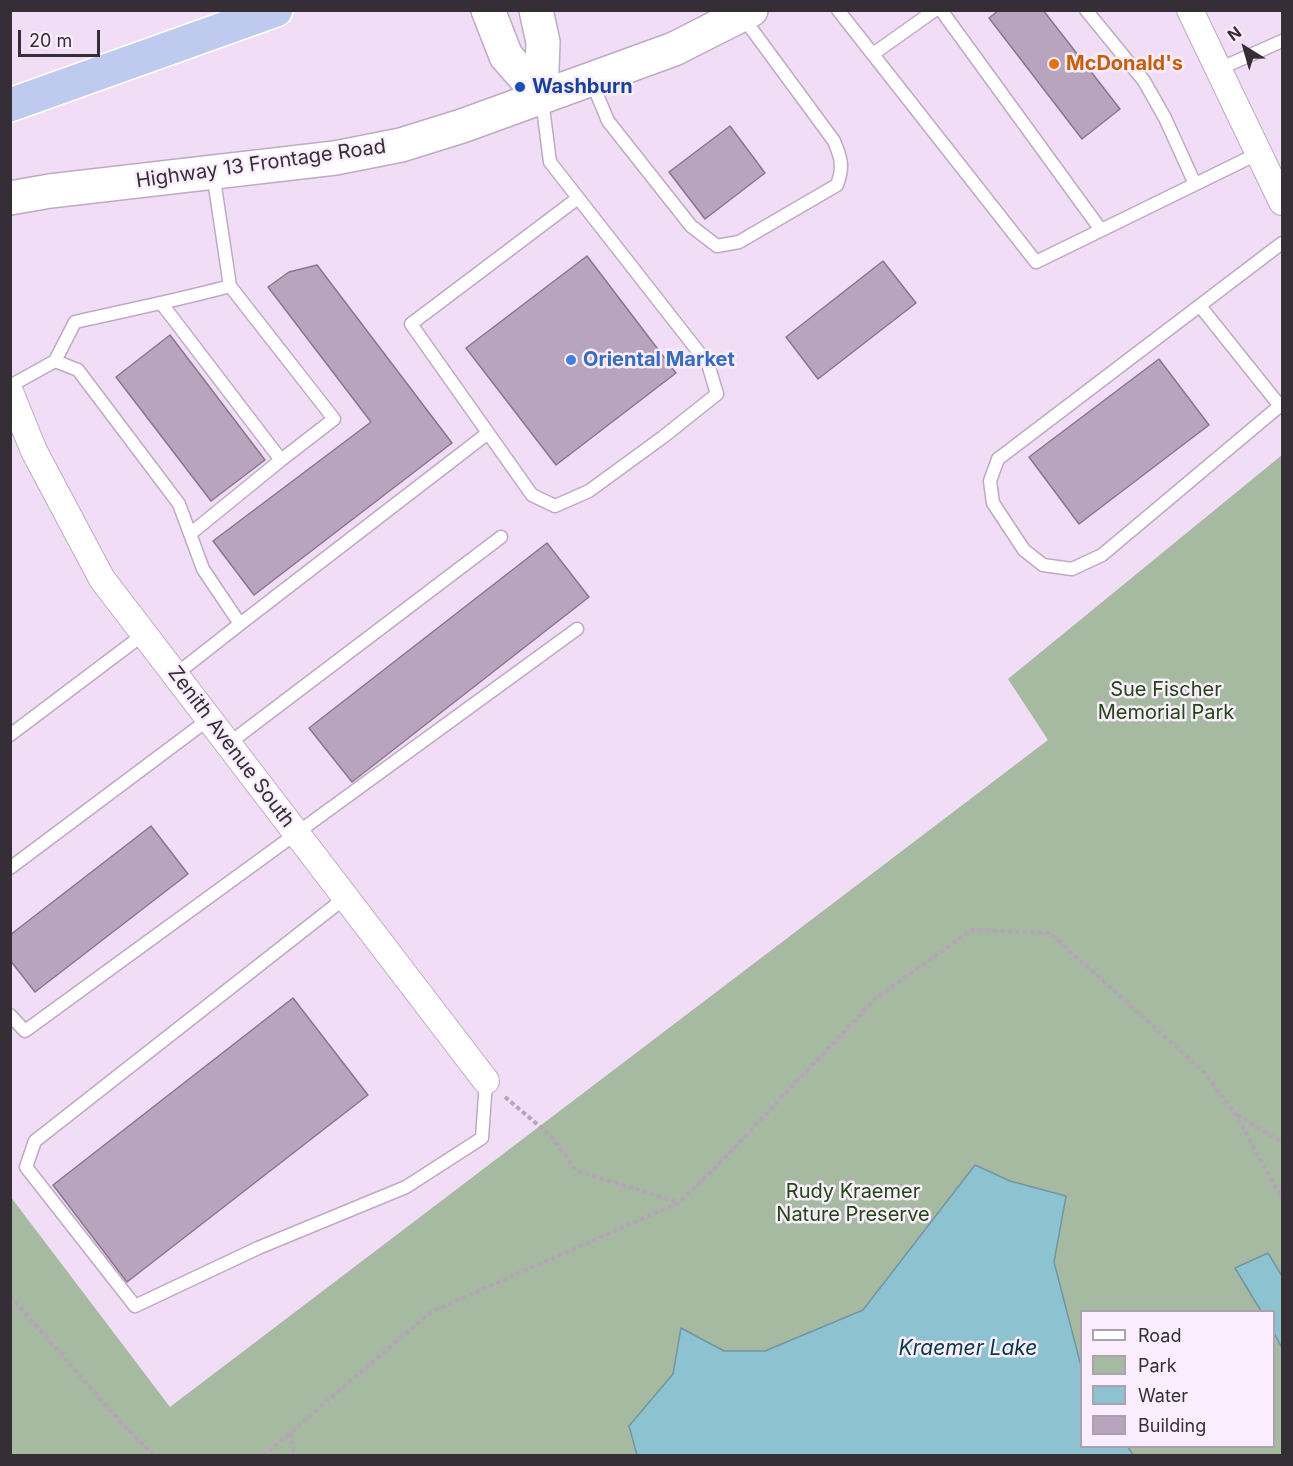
<!DOCTYPE html>
<style>
body{margin:0}
#map{position:relative;width:1293px;height:1466px;overflow:hidden;background:#f2ddf6;font-family:Inter,sans-serif}
canvas{display:block}
.frame{position:absolute;inset:0;border:12px solid #362e37;pointer-events:none}
.legend{position:absolute;left:1080px;top:1310px;width:195px;height:138px;box-sizing:border-box;background:#faedfd;border:2px solid #aca1ae;margin:0;padding:8px 10px;list-style:none;font-size:18px;color:#362e37}
.legend li{display:flex;align-items:center;gap:12px;height:30px}
.legend b{width:30px;border:2px solid #aca1ae}
.north{position:absolute;left:1215px;top:18px;width:60px;height:60px;-webkit-text-stroke:4px #faedfd;paint-order:stroke;rotate:323deg;font-size:16px;font-weight:700;line-height:24px;text-align:center;color:#362e37}
.north::after{content:'';display:block;margin:auto;width:21px;height:27px;background:#362e37;clip-path:polygon(50% 0,100% 100%,50% 72%,0 100%)}
.scale{position:absolute;left:18px;top:30px;width:82px;height:27px;box-sizing:border-box;border:3px solid #362e37;border-top:0;padding-left:8px;font-size:18px;line-height:21px;white-space:nowrap;color:#362e37;-webkit-text-stroke:4px #faedfd;paint-order:stroke}
</style>
<div id="map">
<canvas width="1293" height="1466"></canvas>
<div class="frame"></div>
<ul class="legend">
<li><b style="height:8px;background:#fff"></b>Road</li>
<li><b style="height:16px;background:#a6b9a1"></b>Park</li>
<li><b style="height:16px;background:#8dc2d1"></b>Water</li>
<li><b style="height:16px;background:#b8a4bc"></b>Building</li>
</ul>
<div class="north">N</div>
<div class="scale">20 m</div>
</div>
<script>
const c = document.querySelector('canvas').getContext('2d');
c.lineJoin = 'round';
function fillPath(path, color) { c.fillStyle = color; c.fill(path, 'evenodd'); }
function strokePath(path, color, width, dash) { c.strokeStyle = color; c.lineWidth = width; c.lineCap = dash ? 'butt' : 'round'; c.setLineDash(dash || []); c.stroke(path); }
function drawText(font, color, halo, rows, align = 'center') {
  c.font = font + ' Inter,sans-serif'; c.lineWidth = 5; c.setLineDash([]); c.textBaseline = 'middle'; c.strokeStyle = halo; c.fillStyle = color; for (const [text, x, y, turn = 0] of rows) {
    c.save(); c.translate(x, y); c.rotate((+turn || 0) * Math.PI / 180); c.textAlign = isNaN(turn) ? turn : align; if (halo) c.strokeText(text, 0, 0); c.fillText(text, 0, 0); c.restore();
  }
}
fillPath(new Path2D(`
 M1282,455v1000h-1271l-1,-259 160,211 878,-667 -40,-61zM1082,1312h192v134h-192z`), '#a6b9a1');
const water = new Path2D(`
 M975,1165l35,16 56,15 -12,66 27,104 1,80 46,1 5,8h-496l-8,-29 44,-52 8,-46 43,23h41l98,-41z
 M1268,1253l14,23v72l-8,-15v-21l-13,-1 -26,-43z`);
fillPath(water, '#8dc2d1');
strokePath(water, '#7396a3', 1.5);
const building = new Path2D(`
 M999,10h44l77,99 -38,30 -93,-121z
 M730,126l35,47 -60,46 -36,-47z
 M587,256l89,117 -120,92 -90,-117z
 M883,261l33,42 -98,76 -32,-42z
 M317,265l135,178 -198,152 -41,-54 158,-119 -103,-135 21,-15z
 M170,335l95,125 -54,41 -95,-124z
 M1159,359l50,66 -130,99 -50,-67z
 M547,543l42,54 -237,185 -43,-54z
 M151,826l37,48 -153,118 -25,-32v-25z
 M293,998l75,97 -241,187 -74,-97z`);
fillPath(building, '#b8a4bc');
strokePath(building, '#89768d', 1.5);
const lane = new Path2D(`
 M838,10l198,252 223,-109
 M941,10l160,220
 M1086,10l58,71 21,37 30,66
 M873,54l62,-44
 M1219,69l63,-28
 M591,80l17,41 83,105 26,20 22,-4 98,-57c7,-19 4,-27 -3,-44l-92,-125
 M542,100l8,62 158,202 9,30 -54,43 -74,54 -34,15 -23,-11 -121,-171 167,-126
 M1282,243l-284,216 -8,22 3,22 31,47 19,15 29,4 30,-14 180,-151
 M162,304l119,156 53,-41 -104,-133
 M1200,306l80,100
 M55,361l23,9 101,134 24,65 37,55 -65,51
 M10,386l45,-25 20,-39c52,-12 104,-22 155,-36l-17,-113
 M190,534l91,-74
 M240,624l248,-191
 M10,735l134,-101
 M228,744l273,-207
 M10,868l199,-149
 M346,897l-311,244 -9,26 109,139 123,-58 148,-61 76,-49 4,-57
 M10,1015l15,16 552,-402`);
const street = new Path2D(`
 M1190,10l92,192
 M10,392l24,59 68,128 384,502`);
const secondary = new Path2D(`
 M488,10l18,46 35,40
 M536,10l7,32 -2,54
 M10,198l40,-7 285,-33 66,-13 61,-19 212,-77 77,-39`);
const highway = new Path2D(`
 M10,105l266,-95`);
strokePath(lane, '#beaac2', 15);
strokePath(street, '#beaac2', 28);
strokePath(secondary, '#beaac2', 36);
strokePath(highway, '#fff', 36);
strokePath(new Path2D(`
 M505,1097l45,38 27,36 100,31
 M1237,1115l45,27
 M10,1296l115,131 29,29
 M290,1433l5,23
 M263,1456l168,-144 247,-109 35,-33 162,-171 96,-69 79,3 154,139 32,43 46,84`), '#b6a5b9', 4, [4.5, 3]);
strokePath(lane, '#fff', 12);
strokePath(street, '#fff', 26);
strokePath(secondary, '#fff', 33);
strokePath(highway, '#bfcaef', 33);
for (const [x, y, r, color] of [
 [1054,64,6,"#e8710a"],
 [520,87,6,"#1a4fb4"],
 [571,360,6,"#3f7fe0"]
]) { const dot = new Path2D(); dot.arc(x, y, r, 0, 2 * Math.PI); c.fillStyle = color; c.fill(dot); strokePath(dot, '#faedfd', 2); }
drawText('bold 20px', '#c56008', '#faedfd', [
 ["McDonald's",1066,64]
], 'left');
drawText('bold 20px', '#164399', '#faedfd', [
 ["Washburn",532,87]
], 'left');
drawText('20px', '#362e37', '#faedfd', [
 ["Highway 13 Frontage Road",261,164,-8],
 ["Zenith Avenue South",231,747,53]
]);
drawText('bold 20px', '#366cbe', '#faedfd', [
 ["Oriental Market",583,360]
], 'left');
drawText('20px', '#224715', '#faedfd', [
 ["Sue Fischer",1166,690],
 ["Memorial Park",1166,713],
 ["Rudy Kraemer",853,1192],
 ["Nature Preserve",853,1215]
]);
drawText('italic 21px', '#073944', '#faedfd', [
 ["Kraemer Lake",968,1349]
]);
</script>
